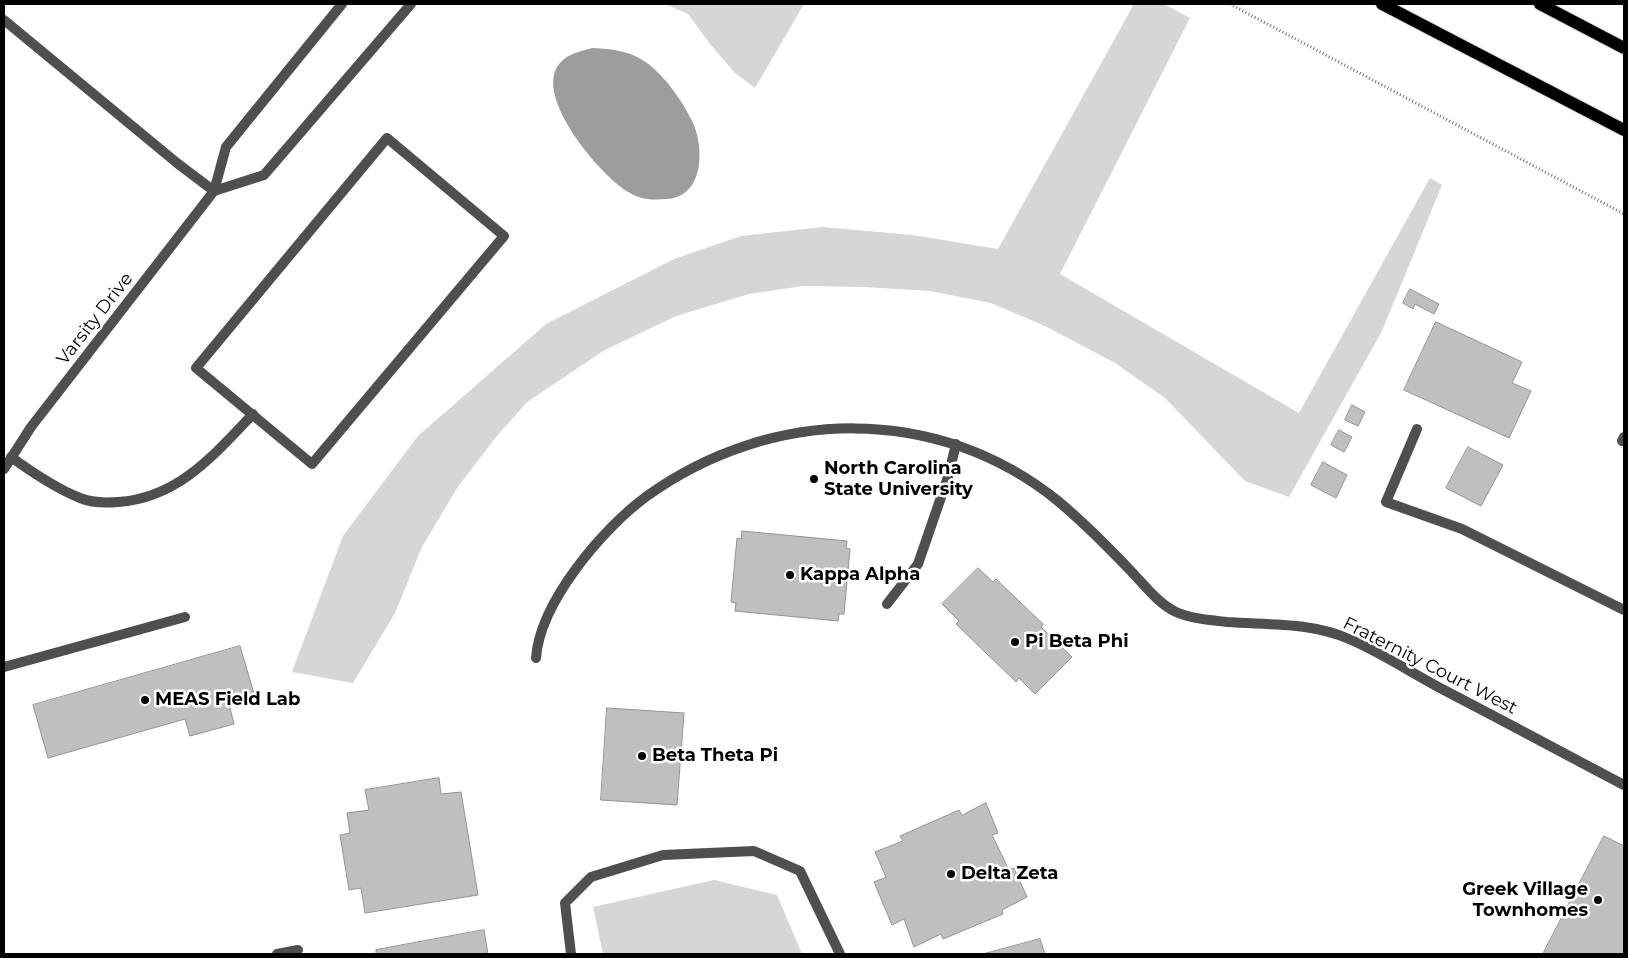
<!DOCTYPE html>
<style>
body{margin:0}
#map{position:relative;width:1628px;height:958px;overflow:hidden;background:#fff;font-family:Montserrat,sans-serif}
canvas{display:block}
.frame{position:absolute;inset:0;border:5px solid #000;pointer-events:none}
</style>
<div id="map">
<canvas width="1628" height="958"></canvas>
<div class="frame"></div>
</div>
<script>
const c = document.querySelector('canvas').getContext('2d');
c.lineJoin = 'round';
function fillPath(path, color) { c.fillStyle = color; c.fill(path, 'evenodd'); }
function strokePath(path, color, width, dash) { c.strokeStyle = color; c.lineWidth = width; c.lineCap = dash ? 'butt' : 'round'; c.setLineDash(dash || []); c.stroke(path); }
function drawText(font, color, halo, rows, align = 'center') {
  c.font = font + ' Montserrat,sans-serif'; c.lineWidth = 5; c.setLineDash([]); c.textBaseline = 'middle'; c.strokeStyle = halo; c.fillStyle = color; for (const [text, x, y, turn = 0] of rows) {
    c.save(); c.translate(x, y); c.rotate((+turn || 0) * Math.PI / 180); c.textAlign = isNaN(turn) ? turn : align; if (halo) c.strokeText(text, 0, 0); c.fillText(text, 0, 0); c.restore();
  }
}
fillPath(new Path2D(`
 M665,4h139l-49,84 -20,-15 -25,-29 -22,-30z
 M1134,4h30l26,14 -130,256 239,139 131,-235 12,7 -60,146 -93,166 -44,-16 -80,-83 -50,-35 -70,-37 -54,-23 -61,-12 -66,-4 -61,-1 -54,8 -73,22 -73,35 -76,51 -31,35 -39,51 -35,59 -27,66 -42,70 -61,-11 51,-136 75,-100 128,-112 128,-65 67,-23 82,-9 89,8 86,14z
 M714,880l63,15 25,59h-199l-10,-47z`), '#d6d6d6');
fillPath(new Path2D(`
 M593,48c20,1 38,3 54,15 19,14 36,39 46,60 12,27 10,74 -26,76 -14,1 -25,1 -37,-6 -28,-15 -99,-98 -70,-130 9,-10 21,-12 33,-15z`), '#9d9d9d');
const building = new Path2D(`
 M1410,289l29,15 -5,10 -19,-10 -2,5 -10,-6z
 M1436,322l86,40 -10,21 19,8 -22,47 -105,-48z
 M1352,405l13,7 -7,14 -13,-6z
 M1339,430l13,7 -8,15 -13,-7z
 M1468,447l35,18 -22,41 -35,-18z
 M1323,462l24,13 -11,23 -25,-13z
 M742,531l105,10 -1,7 4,1 -6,65h-5l-1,7 -103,-10 1,-8 -5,-1 6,-64 4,1z
 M978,568l15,14 3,-3 47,45 -2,3 31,30 -37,37 -16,-16 -3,4 -60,-58 3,-3 -17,-17z
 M240,646l15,51 -26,7 5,20 -44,12 -5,-17 -137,39 -15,-53z
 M607,708l77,5 -7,92 -76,-5z
 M439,778l2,16 20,-2 17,103 -113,18 -4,-25 -12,2 -9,-55 10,-2 -3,-20 22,-3 -4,-20z
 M986,803l12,30 -6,2 17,35 5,-2 13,29 -25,13 1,4 -60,25 -2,-5 -27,13 -10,-28 -12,6 -18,-43 12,-5 -11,-25 28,-11 -3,-5 59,-26 3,5z
 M1604,836l20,10v108h-81z
 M484,930l4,24h-112v-4z
 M1040,939l5,15h-62z`);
fillPath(building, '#bfbfbf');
strokePath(building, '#939393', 1);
const primary = new Path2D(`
 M1382,4l242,126
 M1540,4l84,44`);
strokePath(primary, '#dbdbdb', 14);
strokePath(new Path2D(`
 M1230,4l394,210`), '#717171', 3, [1, 2.5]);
strokePath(new Path2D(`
 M4,20l173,143 37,28
 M387,138l117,98 -192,228 -116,-96z
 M1417,429l-31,73 76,27 162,81
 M1622,441l2,-4
 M11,457c22,16 44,31 69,41 12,5 26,5 38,4 60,-4 96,-47 135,-88
 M887,604l31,-40 30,-87 8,-33
 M4,667l181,-50
 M277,954l21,-4`), '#4f4f4f', 10);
strokePath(new Path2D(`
 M536,658c4,-56 67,-130 111,-162 124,-89 290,-93 411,5 25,21 48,44 70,67 15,15 29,35 48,44 16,7 34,8 51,10 41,3 83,0 122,17 31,13 61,33 91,49 62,32 123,65 184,97
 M571,954l-6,-51 26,-26 72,-22 91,-4 46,20 40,83`), '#4f4f4f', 10);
strokePath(new Path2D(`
 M214,191l50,-16 147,-171
 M4,469l27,-42 183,-236 12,-44 116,-143`), '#4f4f4f', 10);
strokePath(primary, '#000', 12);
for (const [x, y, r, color] of [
 [814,479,5,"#000"],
 [790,575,5,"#000"],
 [1015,642,5,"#000"],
 [145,700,5,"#000"],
 [642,756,5,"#000"],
 [951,874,5,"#000"],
 [1598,900,5,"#000"]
]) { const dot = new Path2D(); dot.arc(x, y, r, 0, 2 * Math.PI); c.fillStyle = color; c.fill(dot); strokePath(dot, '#fff', 2); }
drawText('18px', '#000', '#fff', [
 ["Varsity Drive",95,319,-52],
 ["Fraternity Court West",1430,666,27]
]);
drawText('bold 18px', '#000', '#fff', [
 ["North Carolina",824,469],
 ["State University",824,490],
 ["Kappa Alpha",800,575],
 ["Pi Beta Phi",1025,642],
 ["MEAS Field Lab",155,700],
 ["Beta Theta Pi",652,756],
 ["Delta Zeta",961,874],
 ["Greek Village",1588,890,"right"],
 ["Townhomes",1588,911,"right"]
], 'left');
</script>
